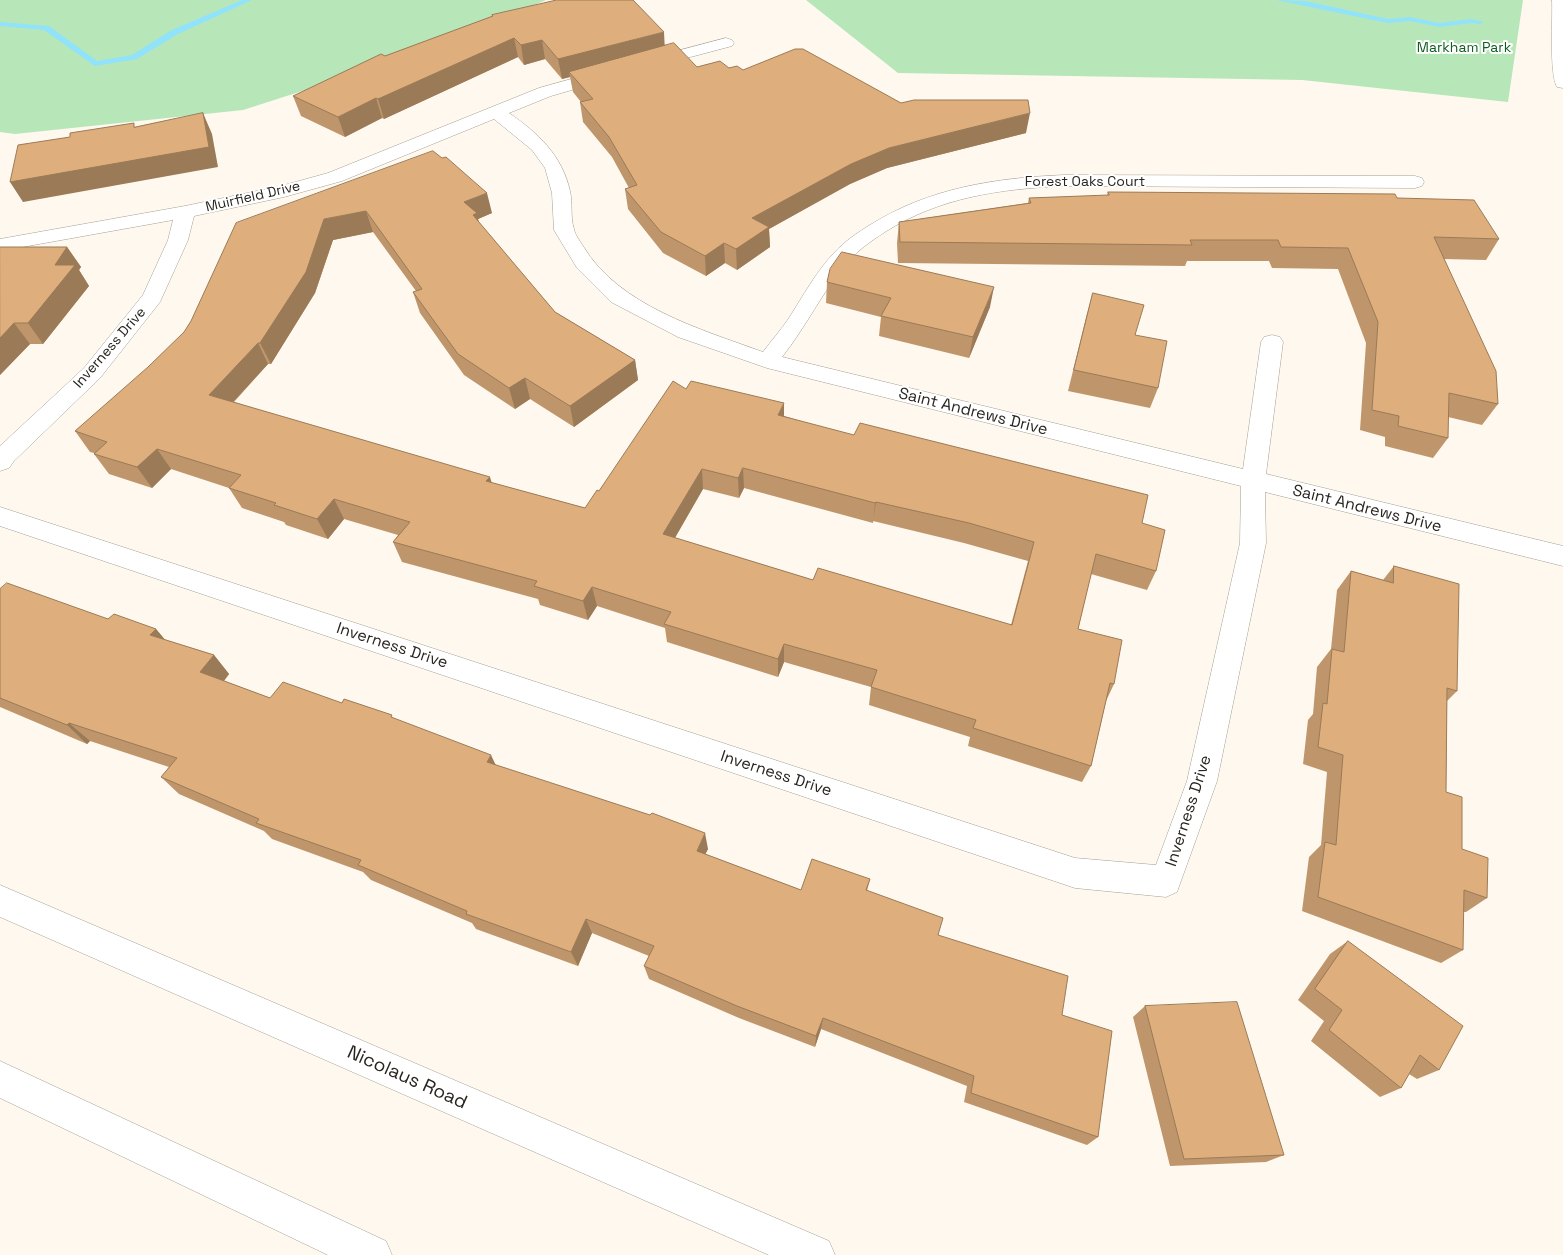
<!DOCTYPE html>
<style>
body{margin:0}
canvas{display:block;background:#fef8ee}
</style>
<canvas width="1563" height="1255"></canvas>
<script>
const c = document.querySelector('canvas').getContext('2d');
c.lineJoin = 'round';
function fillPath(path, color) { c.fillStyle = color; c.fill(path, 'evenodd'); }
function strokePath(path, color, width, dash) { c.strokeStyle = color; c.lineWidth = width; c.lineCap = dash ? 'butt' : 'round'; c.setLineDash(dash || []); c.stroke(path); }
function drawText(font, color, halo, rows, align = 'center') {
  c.font = font + ' "Space Grotesk",sans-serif'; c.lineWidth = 4; c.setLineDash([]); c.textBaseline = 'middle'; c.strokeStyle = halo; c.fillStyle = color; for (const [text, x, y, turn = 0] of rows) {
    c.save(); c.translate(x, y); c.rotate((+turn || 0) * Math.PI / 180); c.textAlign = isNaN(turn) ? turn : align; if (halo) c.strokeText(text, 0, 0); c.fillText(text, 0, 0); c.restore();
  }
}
fillPath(new Path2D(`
 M0,0h546l-122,52 -181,58 -228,24 -15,-2z
 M806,0h717l-15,102 -206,-22 -404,-7z`), '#b7e7b9');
fillPath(new Path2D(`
 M242,0h10l-74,34 -41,25 -42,7 -51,-36 -44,-4v-4l49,4 48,35 35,-6 40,-25z
 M1276,0l29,1 83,18 22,-2 29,6 32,-4 13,3 -4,2 -9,-1 -32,4 -29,-6 -22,2z`), '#91e2fb');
const street = new Path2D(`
 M726,38l6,2 2,3 -2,3 -83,22 -6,-2 -2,-3 2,-3z
 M607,69l6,1 2,4 -2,4 -62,18 -42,17c29,20 53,42 61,78 3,13 0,26 4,38 1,6 6,12 9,17 36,60 117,83 180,106 8,-11 18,-22 26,-34 14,-22 27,-46 45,-65 11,-12 23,-20 36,-28 59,-37 125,-47 194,-50l351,1 7,2 2,4 -2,4 -7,2 -351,-2c-64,3 -124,11 -179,46 -14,9 -27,18 -38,31 -25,29 -41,64 -65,94l461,112 18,-127 3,-5 8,-2 8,2 3,5 -17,132 297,72v20l-298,-74 1,51 -49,238 -40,111 -11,5 -91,-9 -1075,-362v-19l1075,351 81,7 31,-84 53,-238 1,-57 -474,-118 -89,-31 -67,-35 -34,-34 -23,-38 -2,-37 -7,-25 -13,-18 -38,-31 -152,62 -58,16 -90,19 -6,24 -28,62 -60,76 -86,83 -5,7 -9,3v-25l84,-78 59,-73 25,-55 5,-20 -173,31v-12l185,-33 96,-20 47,-13 211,-85z`);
const secondary = new Path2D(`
 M1552,0h11v88l-6,-1c-8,-13 -4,-70 -5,-87z
 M0,885l829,356 6,14h-66l-769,-338z
 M0,1061l386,180 6,14h-64l-328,-157z`);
strokePath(street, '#a59f93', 1);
strokePath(secondary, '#a59f93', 1);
fillPath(street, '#fff');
fillPath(secondary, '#fff');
fillPath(new Path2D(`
 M492,15l173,30 32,22 32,1 14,2 158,33 125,30 -139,35 -37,16 -81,45 1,18 -33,23 -12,-7 -19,13 -43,-23 -35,-44 -3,-20 4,-1 -17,-31 -29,-35 -3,-20h1l-8,-10 -3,-15 -8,2 -17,-20 -21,6 -6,-8 -134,62 -2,-1 -37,19 -44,-21 -8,-20 92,-40 107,-39z
 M433,151l59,62 -14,6 1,4 76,89 80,48 3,20 -64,47 -44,-28 -15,10 -51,-34 -44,-62 -7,-21 3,-1 -43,-59 -40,8 -18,53 -44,71h-3l-34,38 258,81 93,25 101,-119 98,27 358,107 14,48 -9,19 -56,-16 -13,55 36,55 -8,17 -15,65 -9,16 -114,-36 2,-9 -101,-32 2,-18 -87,-25 -6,15 -111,-35 -2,-14 -68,-22 -9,14 -48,-15 -2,-6 -136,-37 -9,-20 5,-7 -54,-16 -16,20 -42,-14 -2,-3 -42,-14 -13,-20 -58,-19 -19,19 -43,-14 -15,-20v-1l-4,-1 -15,-21zM744,488l129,35v-2l91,22 64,18 -17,64 -198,-45 -138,-42 28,-49 36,9z
 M1108,192l289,6 102,41 -13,21 -42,-1 54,145 -16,21 -34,-8v21l-15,20 -48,-12v-9l-25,-7 6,-87 -28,-74 -66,-1 -3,-7h-82l-2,5 -287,-3 -1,-20 2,-21 129,-19 1,-5 78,-2z
 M0,247h67l14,20 -2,3 10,16 -46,58h-13l-30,31z
 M827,282l163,25 -21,51 -90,-22 2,-19 -55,-14z
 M1093,293l42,42 23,53 -8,20 -82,-17 19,-77z
 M1394,566l63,125 -10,10 -1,91 16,57 25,49 -21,14h-3v38l-22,13 -139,-52 7,-54 12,-12 6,-73 -24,-8 5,-44 5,-6 4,-47 14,-18 6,-59 14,-19 32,9z
 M0,589l108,30 48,10 9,11 49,15 15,19 -5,7 46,17 72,5 51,15 103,47 212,84 -3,5 96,36 69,-11 -3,12 195,124 36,122 -11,8 -123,-43 3,-16 -146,-57 -6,18 -76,-29 -90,-39 -5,-13 5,-10 -57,-23 -14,33 -102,-37 -4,-6 -101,-43 -8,-8 -91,-33 -8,-8 -85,-37 -18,-17 8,-10 -79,-26 -3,3 -87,-37z
 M1348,941l91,129 -22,9 -8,-5 -8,14 -21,9 -69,-56 13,-20 -26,-21 32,-46z
 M1145,1006l139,149 -18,7 -96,4 -37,-149z`), '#bf966b');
fillPath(new Path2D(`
 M664,32l1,20 -96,20 1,5 -8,2 -4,-20z
 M514,38l4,19 -134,62 -6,-20z
 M542,40l3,19 -21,6 -3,-20z
 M376,98l6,20 -37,19 -7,-20z
 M203,113l9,21 6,33 -195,35 -13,-20z
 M1030,113l-4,20 -139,35 -37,16 -81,45 1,18 -33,23 -1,-21 16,-31 99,-54 38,-16z
 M487,193l5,20 -14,6 4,15 -18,-32z
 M366,211l7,21 -40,8 -18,53 -44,71 -11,-21 64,-124z
 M724,243l1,20 -19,13 -1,-20z
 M67,247l14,20 -2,3 10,16 -46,58 -15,-21 27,-58z
 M994,287l-4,20 -21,51 4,-21z
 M14,323l16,21 -30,31v-37z
 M258,343l10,21 -47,51 -12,-20z
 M635,360l3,20 -64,47 -4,-21z
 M525,378l5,21 -15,10 -6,-21z
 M784,403v21l-6,-9z
 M157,449l14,20 -19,19 -15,-21z
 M743,468l1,20 -5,10 -1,-20z
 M702,469l1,20 -37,64 -3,-19z
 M490,477l6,20 -10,-16z
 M334,499l10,20 -16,20 -11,-20z
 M876,502l-3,19v2l2,-20z
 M592,587l5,19 -9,14 -5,-19z
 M156,629l16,19 -22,-13z
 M784,644v18l-6,15v-18z
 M214,655l15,19 -13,17 -16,-19z
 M69,723l21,18 -3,3 -20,-19z
 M491,755l8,17 -12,-10z
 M705,833l3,16 -9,18 -2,-16z
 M586,919l6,14 -14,33 -7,-14z
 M823,1018l-2,11 -6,18 1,-11z`), '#9b7a57');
const building = new Path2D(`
 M557,0h76l31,32 -106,27 -16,-19 -21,5 -7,-7 -136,61 -2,-1 -38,19 -45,-21 88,-42 4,2 108,-40 -1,-1z
 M674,43l23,24 23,-6 9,7 8,-2 6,4 52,-21h8l98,54 13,-3h114l2,13 -141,35 -38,16 -99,54 17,9 -33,22 -12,-6 -19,13 -44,-24 -36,-43 12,-4 -28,-48 -29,-35 13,-3 -24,-27z
 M203,113l6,34 -199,35 8,-37 52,-8v-4l64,-10v4z
 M433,151l9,7 4,-1 41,36 -23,9 13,11 -4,2 82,97 80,48 -65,46 -45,-28 -16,10 -51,-34 -45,-62 9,-3 -56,-78 -42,8 -18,53 -46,71h-2l-49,52 281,82 -4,4 99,27 12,-18 2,1 74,-110 13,8 5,-8 93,22 -6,12 76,20 6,-12 288,72 -6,28 23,7 -9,41 -60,-17 -18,75 44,11 -8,44 -4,-1 -19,83 -118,-38 3,-8 -105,-33 6,-17 -93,-26 -6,15 -114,-35 7,-12 -79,-25 -9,14 -49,-15 3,-5 -144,-39 17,-20 -76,-23 -17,20 -43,-14 2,-2 -47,-15 12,-13 -84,-26 -20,18 -43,-13 13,-12 -32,-11 73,-64 36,-35 7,-11 45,-98zM743,468l132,35 1,-1 93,21 65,19 -22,83 -194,-57 -5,12 -150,-46 39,-65 36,9z
 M1108,192l287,2 2,4 77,2 25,39 -65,-2 62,134 2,33 -49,-11 -1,45 -50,-12 1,-10 -27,-6 6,-88 -30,-74 -67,-1 -3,-7h-88l2,5 -292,-3 -1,-20 132,-19 -2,-5 80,-3z
 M0,247h67l-12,18h20l-47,58h-14l-14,15z
 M842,252l152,35 -21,50 -92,-21 10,-18 -64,-16 3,-13z
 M1093,293l51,12 -9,30 32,6 -9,47 -84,-18z
 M1394,566l65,18 -2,107 -10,-3 -1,104 16,5v52l26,9 -1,40 -23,-8 -1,60 -145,-53 7,-55 11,3 7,-90 -25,-8 5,-44 4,1 5,-55 12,3 7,-81 42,12z
 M7,583l101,36 6,-5 42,15 -6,6 64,20 -14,17 70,26 13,-16 59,21 2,-4 48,16 -1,2 100,38 -4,7 163,53 2,-2 53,20 -8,18 104,39 11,-31 58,20 -4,11 77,28 -5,17 130,41 -6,39 50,16 -14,106 -127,-44 3,-17 -151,-58 -7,18 -79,-30 -93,-40 10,-20 -68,-27 -15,33 -105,-38 1,-3 -109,-46 3,-5 -105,-37 3,-4 -98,-42 16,-19 -108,-35 -2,2 -67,-27v-109z
 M1348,941l115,85 -24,44 -19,-15 -19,33 -72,-58 13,-20 -27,-21z
 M1237,1002l47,153 -100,4 -39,-153z`);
fillPath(building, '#deaf7c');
strokePath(building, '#9b7a57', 1);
drawText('14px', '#105c20', '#fff', [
 ["Markham Park",1464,48]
]);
drawText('14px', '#282520', '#fff', [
 ["Forest Oaks Court",1085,182],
 ["Muirfield Drive",253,197,-13],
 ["Inverness Drive",110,348,-49]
]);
drawText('16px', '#282520', '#fff', [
 ["Saint Andrews Drive",973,412,14],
 ["Saint Andrews Drive",1367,509,14],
 ["Inverness Drive",392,646,18],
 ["Inverness Drive",776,774,18],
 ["Inverness Drive",1189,811,-72]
]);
drawText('19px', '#282520', '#fff', [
 ["Nicolaus Road",407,1078,24]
]);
</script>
